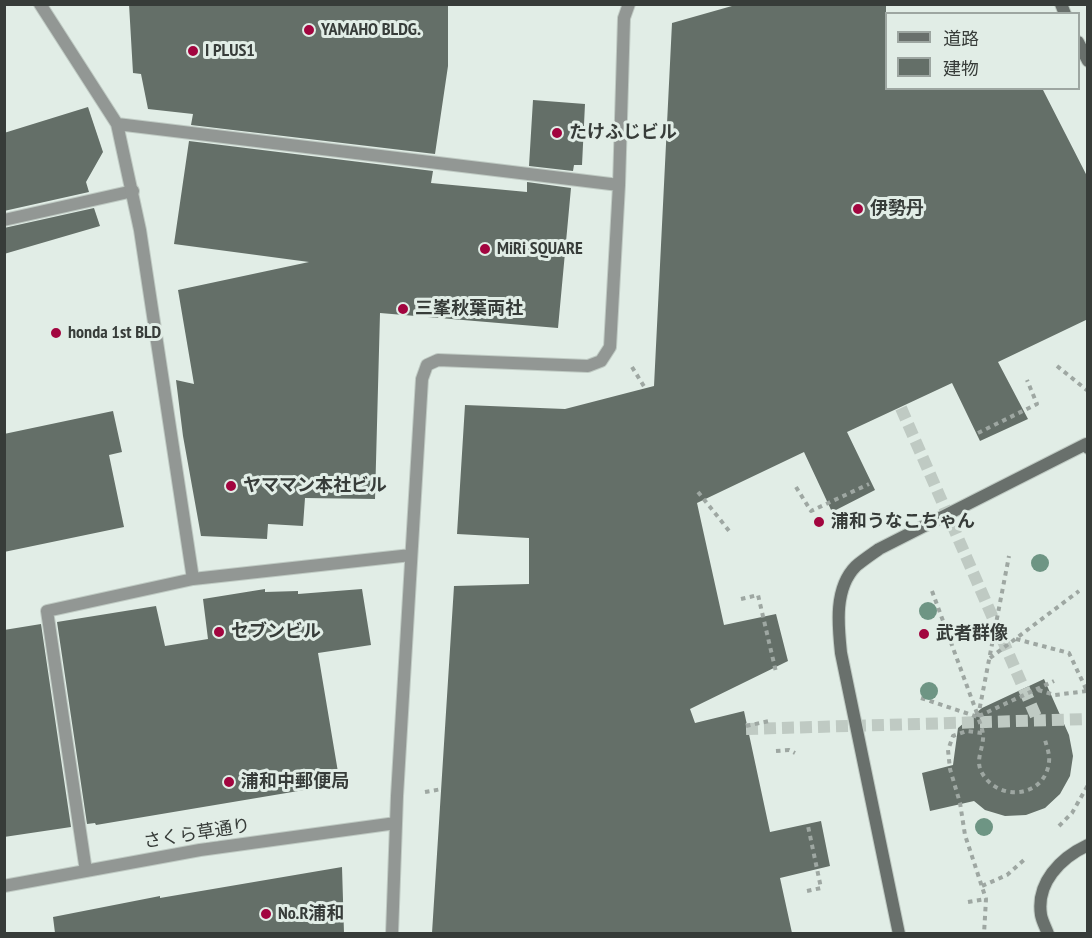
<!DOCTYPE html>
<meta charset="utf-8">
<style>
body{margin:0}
#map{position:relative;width:1092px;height:938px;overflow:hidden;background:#e1ede6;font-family:"PT Sans Narrow","Noto Sans JP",sans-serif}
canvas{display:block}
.frame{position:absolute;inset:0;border:6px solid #373c39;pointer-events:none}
.legend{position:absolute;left:885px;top:12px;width:195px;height:78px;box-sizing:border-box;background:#e1ede6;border:2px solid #9da6a1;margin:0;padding:8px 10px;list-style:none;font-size:18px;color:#373c39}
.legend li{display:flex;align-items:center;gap:12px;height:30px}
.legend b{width:30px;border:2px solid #9da6a1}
</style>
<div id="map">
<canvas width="1092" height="938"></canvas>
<div class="frame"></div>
<ul class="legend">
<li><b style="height:8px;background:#69706c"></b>道路</li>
<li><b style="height:16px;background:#646f68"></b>建物</li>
</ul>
</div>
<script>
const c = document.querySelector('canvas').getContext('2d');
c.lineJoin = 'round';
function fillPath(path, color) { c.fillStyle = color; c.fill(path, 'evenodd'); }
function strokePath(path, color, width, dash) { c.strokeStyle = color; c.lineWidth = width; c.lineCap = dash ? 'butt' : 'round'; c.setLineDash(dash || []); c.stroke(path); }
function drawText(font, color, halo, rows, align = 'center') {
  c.font = font + ' "PT Sans Narrow","Noto Sans JP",sans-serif'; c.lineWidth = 6; c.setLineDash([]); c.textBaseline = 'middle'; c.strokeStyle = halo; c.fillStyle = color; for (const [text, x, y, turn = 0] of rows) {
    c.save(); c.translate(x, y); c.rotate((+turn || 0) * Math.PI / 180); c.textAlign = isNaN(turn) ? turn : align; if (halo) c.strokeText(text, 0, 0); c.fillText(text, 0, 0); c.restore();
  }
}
fillPath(new Path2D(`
 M129,4h319v62l-13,88 -244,-29 2,-11 -45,-5 -7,-35 -8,-1z
 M739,4h147v84h156l46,90v141l-90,43 30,57 -48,22 -28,-58 -105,49 28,58 -43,22 -28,-60 -107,51 27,122 52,-11 12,47 -98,48 5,14 49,-12 26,121 51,-11 9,45 -50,12 12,55h-360l22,-347 75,-2v-46l-72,-4 8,-129 100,4 89,-23 18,-363z
 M533,100l52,4 -3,61h-8l-1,6 -44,-5z
 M88,107l15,45 -17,30 3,10 -85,19v-78z
 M189,141l244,30 -2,12 96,9v-10l44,6 -13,140 -178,-15 -5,186 -70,-1 -2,28 -35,-2 -1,15 -66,-3 -18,-100 -7,-56 18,4 -16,-94 131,-28 -135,-18z
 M94,208l6,18 -96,28v-26z
 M113,411l9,41 -13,3 15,72 -120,25v-118z
 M265,589v3l33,-1v3l64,-5 9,56 -53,8 22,131 -244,41 -1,-2 -8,1 -30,-202 99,-16 9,40 43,-7 -5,-40z
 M41,624l30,203 -67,10v-207z
 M1044,679l25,56 4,21 -3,20 -10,18 -15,14 -19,7 -21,1 -20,-6 -11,-9 -44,10 -8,-38 31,-8 5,-37 24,-20z
 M342,867l2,66h-289l-2,-16 107,-21v2z`), '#646f68');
strokePath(new Path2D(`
 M901,408l137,313
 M746,729l342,-10`), '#bfcac3', 12, [12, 6]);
const lane = new Path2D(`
 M4,220l129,-29`);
const street = new Path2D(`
 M40,4l77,120 23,106 53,349 218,-24
 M117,124l502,61
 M86,871l-39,-260 146,-32
 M4,886l196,-36 196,-27
 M392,934l5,-138 25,-417 5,-14 11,-5 150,6 13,-5 9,-14 9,-162 5,-167 5,-14`);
const secondary = new Path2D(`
 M1061,4l4,10
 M1078,42l10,19
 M899,934l-58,-281c-3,-28 -7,-65 15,-87 7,-6 16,-12 23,-17l207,-105 2,4
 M1048,934c-2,-6 -6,-13 -7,-19 -5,-32 19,-57 47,-70`);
strokePath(lane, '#bfcac3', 14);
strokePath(street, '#bfcac3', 14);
strokePath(secondary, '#bfcac3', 14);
strokePath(new Path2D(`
 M1057,366l31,25
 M632,367l13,21
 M978,433l59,-29 -10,-24
 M796,487l15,24 58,-27
 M698,492l32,40
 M932,591l46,125
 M741,599l17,-4 18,77
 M1016,639l53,14 19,40
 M990,658l89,-67
 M1038,690l17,5 32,-4
 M921,698l57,19c2,6 6,16 5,22 -1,12 -7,21 -2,32 15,31 64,28 68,-9 1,-7 -2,-15 -4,-22
 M979,716l75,-35
 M978,717l31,-161
 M746,726l23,-5
 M982,733l-15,-2 -14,5 -5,14 2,19 10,34 5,32 21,64 -2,35
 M776,751l13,-1 6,3
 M425,792l17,-3
 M1059,826l13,-13 16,-28
 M982,886l25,-11 17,-15
 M807,891l14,-3 -13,-62
 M968,902l18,-3`), '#9ea7a2', 4, [4.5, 4.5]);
strokePath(lane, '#929794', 12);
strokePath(street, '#929794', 12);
strokePath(secondary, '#69706c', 12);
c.fillStyle = '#6e9584';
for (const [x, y] of [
 [1040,563],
 [928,611],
 [929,691],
 [984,827]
]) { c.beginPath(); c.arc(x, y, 9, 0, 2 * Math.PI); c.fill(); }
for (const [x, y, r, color] of [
 [309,30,6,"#a2053f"],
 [193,51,6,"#a2053f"],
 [557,133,6,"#a2053f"],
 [858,209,6,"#a2053f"],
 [485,249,6,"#a2053f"],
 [403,309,6,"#a2053f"],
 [56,333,6,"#a2053f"],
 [231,486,6,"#a2053f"],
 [819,522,6,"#a2053f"],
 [219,632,6,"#a2053f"],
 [924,634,6,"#a2053f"],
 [229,782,6,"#a2053f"],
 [266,914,6,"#a2053f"]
]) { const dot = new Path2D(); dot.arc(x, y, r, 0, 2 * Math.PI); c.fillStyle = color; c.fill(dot); strokePath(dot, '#e1ede6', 2); }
drawText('bold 18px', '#373c39', '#e1ede6', [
 ["YAMAHO BLDG.",321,30],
 ["I PLUS1",205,51],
 ["たけふじビル",569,133],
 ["伊勢丹",870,209],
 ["MiRi SQUARE",497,249],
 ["三峯秋葉両社",415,309],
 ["honda 1st BLD",68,333],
 ["ヤママン本社ビル",243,486],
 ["浦和うなこちゃん",831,522],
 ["セブンビル",231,632],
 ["武者群像",936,634],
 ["浦和中郵便局",241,782],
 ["No.R浦和",278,914]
], 'left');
drawText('18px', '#373c39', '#e1ede6', [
 ["さくら草通り",197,834,-9]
]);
</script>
